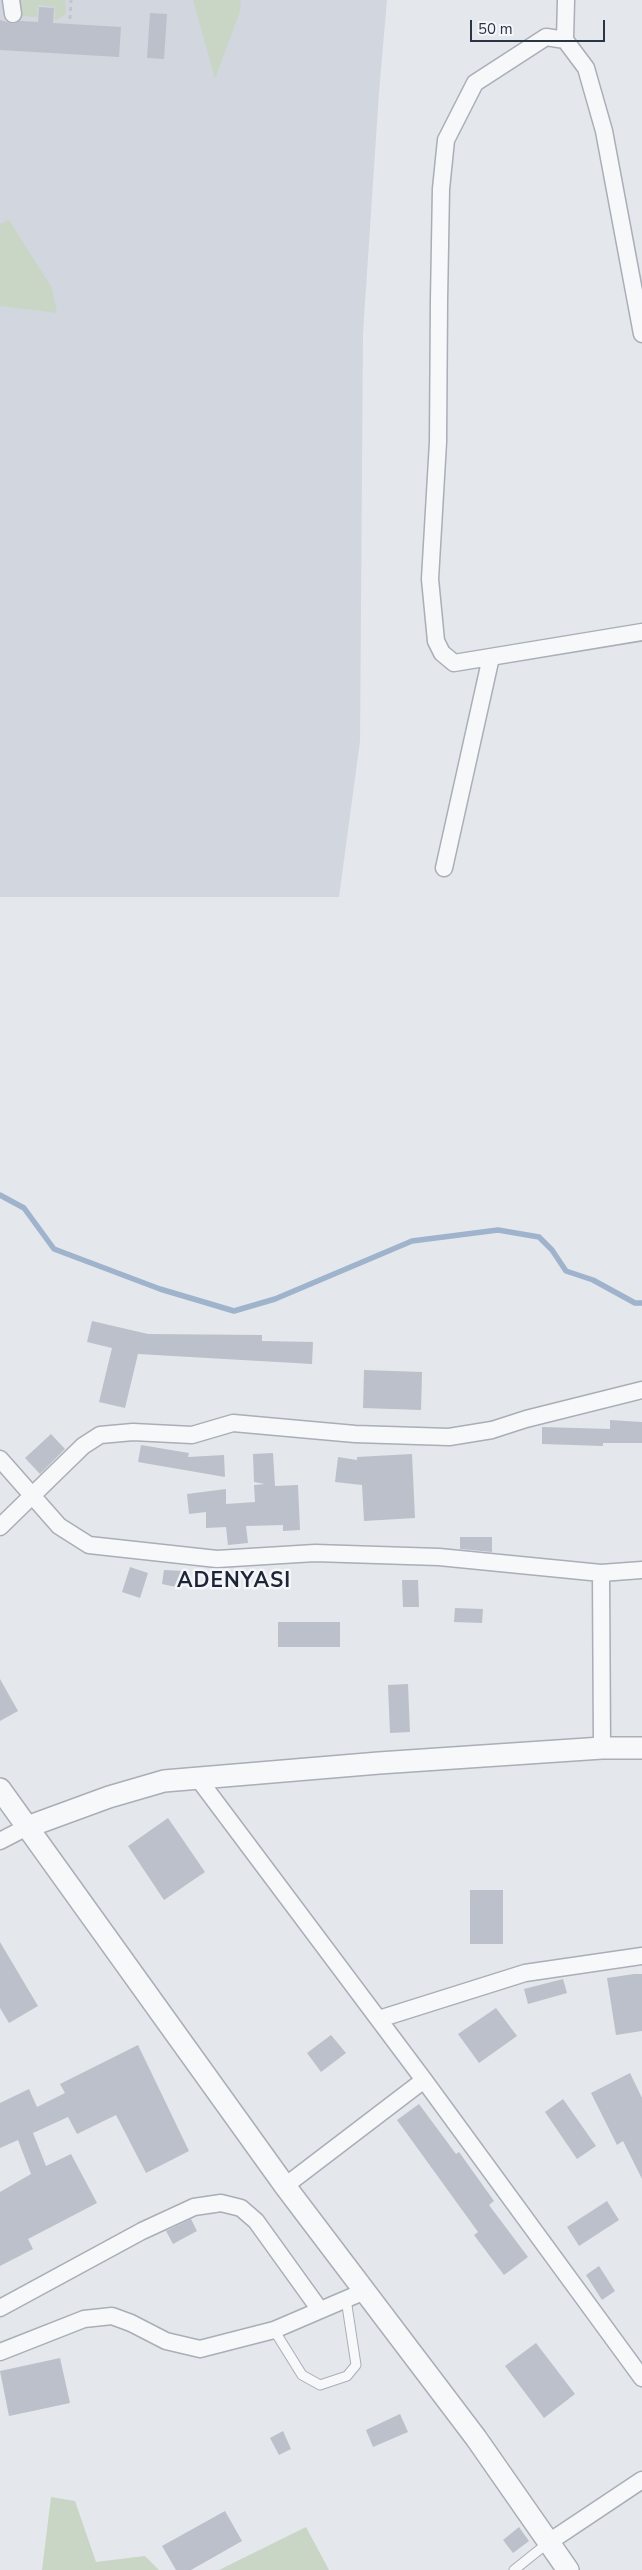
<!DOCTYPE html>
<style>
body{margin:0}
#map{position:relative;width:642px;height:2570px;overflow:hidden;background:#e4e7ec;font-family:"Nunito Sans",sans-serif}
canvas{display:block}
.scale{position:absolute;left:470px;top:20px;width:135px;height:22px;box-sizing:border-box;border:2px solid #2b3445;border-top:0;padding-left:6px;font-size:15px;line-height:18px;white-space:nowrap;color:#2b3445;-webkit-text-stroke:4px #f4f6f9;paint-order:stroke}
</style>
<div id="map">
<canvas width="642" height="2570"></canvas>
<div class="scale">50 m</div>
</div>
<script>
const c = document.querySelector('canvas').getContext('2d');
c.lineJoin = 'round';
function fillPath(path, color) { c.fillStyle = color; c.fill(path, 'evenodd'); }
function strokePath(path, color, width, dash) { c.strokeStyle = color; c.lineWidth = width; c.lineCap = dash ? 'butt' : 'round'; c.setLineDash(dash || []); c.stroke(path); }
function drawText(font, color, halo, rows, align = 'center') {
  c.font = font + ' "Nunito Sans",sans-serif'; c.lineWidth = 5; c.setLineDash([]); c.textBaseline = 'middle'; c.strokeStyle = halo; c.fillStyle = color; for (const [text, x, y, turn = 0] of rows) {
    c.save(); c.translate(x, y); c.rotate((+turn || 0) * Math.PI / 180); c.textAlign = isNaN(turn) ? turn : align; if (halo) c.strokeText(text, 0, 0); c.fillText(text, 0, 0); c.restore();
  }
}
fillPath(new Path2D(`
 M0,0h387l-8,92 -16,241 -3,408 -21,156h-339z`), '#d2d6de');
fillPath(new Path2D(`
 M17,0h48l1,14 -11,7v-14l-17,-2 -1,12 -18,-1z
 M193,0h48l-1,11 -25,68z
 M9,220l43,68 5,25 -57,-7v-82z
 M51,2497l24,4 21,61 49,-6 14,14h-117z
 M306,2527l23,43h-110z`), '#c9d6c5');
strokePath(new Path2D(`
 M0,1195l24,13 30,41 106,40 74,22 41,-12 137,-58 86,-11 41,7 13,13 14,21 27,9 42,23h7`), '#9fb4cc', 5.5);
fillPath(new Path2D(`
 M39,7l15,1 -1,15 68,4 -2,30 -119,-7v-30l14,4 6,-3 18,1z
 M150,13l17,1 -3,45 -17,-1z
 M92,1321l56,13 114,1v6l51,1 -1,22 -174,-10 -13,54 -26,-6 13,-54 -25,-6z
 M364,1370l58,2 -1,38 -58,-2z
 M610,1420l32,2v21h-39v3l-61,-2v-17l68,2z
 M51,1434l14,15 -25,25 -15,-16z
 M141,1445l48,8 -1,4 36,-2 1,22 -87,-15z
 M273,1453l2,33 23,-1 2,45 -17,1v-6l-37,1 2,17 -20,2 -2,-18 -20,1v-16l-17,2 -2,-20 39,-5v15l29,-2 -1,-17 11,-1 -11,-2 -1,-28z
 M412,1454l3,64 -51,3 -2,-36 -27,-3 3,-25 19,3v-3z
 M460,1537h32v15l-32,-3z
 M130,1567l18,6 -8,25 -18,-6z
 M164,1570l20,1 -3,17 -19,-4z
 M402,1580h16l1,27h-16z
 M455,1608l28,1 -1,14 -28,-1z
 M278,1622h62v25h-62z
 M0,1679l18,32 -18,10z
 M408,1684l2,48 -20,1 -2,-48z
 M168,1818l37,54 -41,28 -36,-54z
 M470,1890h33v54h-33z
 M0,1942l38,64 -29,17 -9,-15z
 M634,1974h8v57l-26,4 -9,-57z
 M563,1979l4,14 -39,11 -4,-15z
 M496,2008l21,28 -38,27 -21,-29z
 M331,2035l15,18 -25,19 -14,-19z
 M138,2045l51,106 -43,22 -30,-58 -39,19 -9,-17 -35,16 13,33 25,-12 26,49 -69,36 5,10 -33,17v-74l31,-18 -13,-34 -18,8v-45l29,-14 8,18 28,-14 -5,-9z
 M630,2073l12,25v81l-19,-38 -6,4 -26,-52z
 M563,2099l33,47 -19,13 -32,-47z
 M419,2104l37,50 3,-2 35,49 -5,4 39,52 -24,18 -30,-40 4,-3 -81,-112z
 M607,2201l12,19 -40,26 -12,-19z
 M191,2219l6,12 -24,13 -7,-13z
 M599,2266l16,25 -13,9 -16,-25z
 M536,2343l39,51 -31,24 -39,-52z
 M60,2358l10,45 -61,13 -9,-45z
 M400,2414l8,18 -35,15 -7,-17z
 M283,2431l8,18 -12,6 -9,-17z
 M225,2511l17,30 -51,29h-15l-14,-24z
 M519,2527l10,14 -16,12 -10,-13z`), '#bbc0ca');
const service = new Path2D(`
 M274,2330l28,45 18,10 27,-9 9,-11 -10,-66
 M514,2570l35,-28`);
const minor = new Path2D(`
 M11,0l2,14
 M565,40l1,-40
 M642,334l-38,-203 -18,-63 -21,-28 -19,-3 -71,46 -29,57 -5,49 -2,111 -1,142 -8,137 6,62 6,12 12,10 188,-31
 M444,868l47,-211
 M0,1459l59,67 30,19 128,14 98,-6 124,4 162,16 41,-3
 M0,1527l83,-81 17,-11 33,-3 59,3 41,-12 122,11 94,3 43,-7 34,-11 116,-29
 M601,1573l1,175
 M197,1777l227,303 218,298
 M0,1841l27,-14
 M379,2019l146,-46 117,-17
 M285,2186l139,-106
 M0,2308l142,-77 52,-24 27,-4 20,5 15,13 64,89
 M0,2352l84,-33 28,-3 19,7 35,18 34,8 74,-19 91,-39
 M549,2542l93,-62`);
const tertiary = new Path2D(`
 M0,1789l285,397 191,252 92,132
 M27,1827l82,-30 55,-16 215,-18 223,-15h40`);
strokePath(service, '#a9aeb7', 11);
strokePath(minor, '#a9aeb7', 19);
strokePath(tertiary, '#a9aeb7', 24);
strokePath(new Path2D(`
 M70,19l1,-19`), '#c2c5cb', 3, [4, 4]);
strokePath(service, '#f7f8fa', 9);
strokePath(minor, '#f7f8fa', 16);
strokePath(tertiary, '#f7f8fa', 21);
c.letterSpacing = '1px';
drawText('bold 21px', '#1d2536', '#f4f6f9', [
 ["ADENYASI",234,1582]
]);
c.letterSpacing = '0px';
</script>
